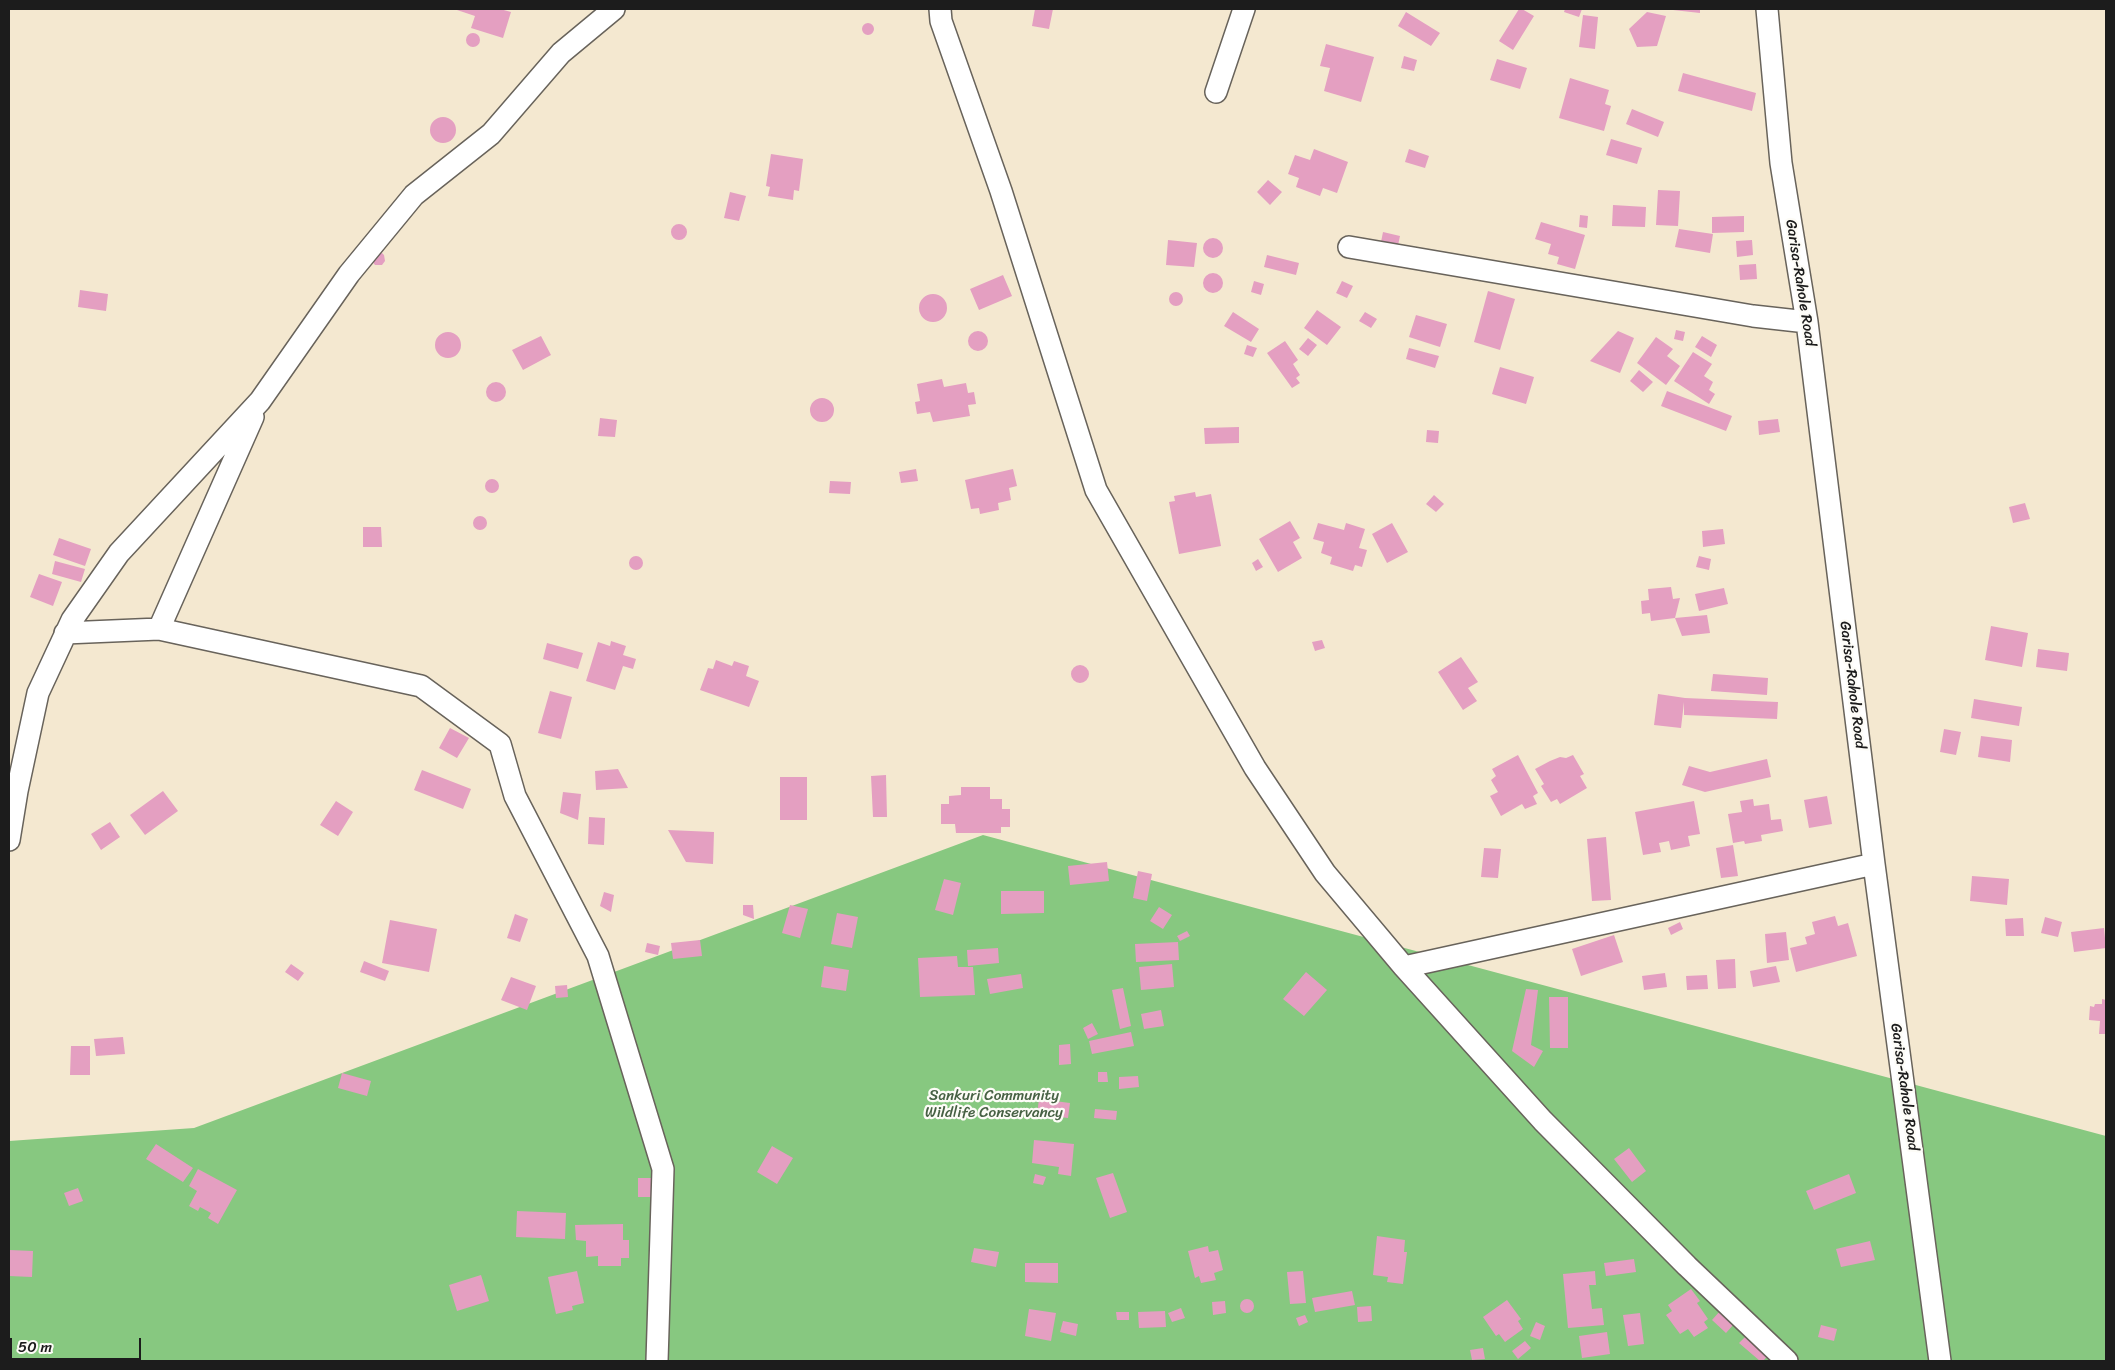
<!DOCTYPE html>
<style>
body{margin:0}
#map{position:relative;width:2115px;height:1370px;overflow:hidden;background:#f4e8d0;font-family:Sriracha,sans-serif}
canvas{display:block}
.frame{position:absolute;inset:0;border:10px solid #1c1c1c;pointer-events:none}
.scale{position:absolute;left:10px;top:1338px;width:131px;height:22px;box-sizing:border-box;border:2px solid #1c1c1c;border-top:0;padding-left:6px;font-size:15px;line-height:18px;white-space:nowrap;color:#1c1c1c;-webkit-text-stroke:4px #fdfcf7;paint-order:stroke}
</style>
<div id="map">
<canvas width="2115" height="1370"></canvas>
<div class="frame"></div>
<div class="scale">50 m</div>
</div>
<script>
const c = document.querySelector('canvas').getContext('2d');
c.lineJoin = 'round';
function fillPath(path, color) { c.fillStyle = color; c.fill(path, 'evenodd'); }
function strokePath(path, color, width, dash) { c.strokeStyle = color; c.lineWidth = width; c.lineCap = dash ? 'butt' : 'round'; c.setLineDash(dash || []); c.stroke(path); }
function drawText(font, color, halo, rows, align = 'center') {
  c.font = font + ' Sriracha,sans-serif'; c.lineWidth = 4.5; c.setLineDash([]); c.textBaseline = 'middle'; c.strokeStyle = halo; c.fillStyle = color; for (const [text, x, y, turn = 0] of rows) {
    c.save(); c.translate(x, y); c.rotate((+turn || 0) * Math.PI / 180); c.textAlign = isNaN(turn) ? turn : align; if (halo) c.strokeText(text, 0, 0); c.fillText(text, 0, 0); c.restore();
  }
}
fillPath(new Path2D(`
 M983,835l1123,301v225h-2097v-220l185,-13z`), '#87c880');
fillPath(new Path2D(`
 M454,9h46l11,3 -8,26 -32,-10 4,-12z
 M1035,9h18l-4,20 -17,-3z
 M1519,9h3l12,7 -21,34 -14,-9z
 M1565,9h17l-3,8 -15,-5z
 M1664,9h36v4z
 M1406,12l34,21 -9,13 -33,-20z
 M1647,12l19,4 -9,30 -20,1 -8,-18z
 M1583,15l15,2 -3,32 -16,-2z
 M862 29a6 6 0 1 1 12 0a6 6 0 1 1-12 0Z
 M466 40a7 7 0 1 1 14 0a7 7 0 1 1-14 0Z
 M1326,44l48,13 -13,45 -37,-11 6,-23 -10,-2z
 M1404,56l13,4 -3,11 -13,-3z
 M1497,59l30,9 -7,21 -30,-9z
 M1683,73l73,20 -4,18 -74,-20z
 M1570,78l39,12 -4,14 6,2 -7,25 -45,-13z
 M1632,109l32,13 -6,15 -32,-13z
 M430 130a13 13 0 1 1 26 0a13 13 0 1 1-26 0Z
 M1611,139l31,9 -5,16 -31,-9z
 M1314,149l34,13 -11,31 -14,-5 -3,8 -24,-9 3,-9 -11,-4 7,-19 15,5z
 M1409,149l20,7 -4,12 -20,-6z
 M771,154l32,5 -4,32 -5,-1 -1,10 -25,-4 2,-9 -4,-1z
 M1268,180l14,12 -12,13 -13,-13z
 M1658,190l22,1 -2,35 -22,-1z
 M730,192l16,4 -7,25 -15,-3z
 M1613,205l33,2 -1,20 -33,-1z
 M1580,215l8,1 -1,12 -8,-1z
 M1744,216v16l-32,1v-16z
 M1541,222l44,13 -10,34 -18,-5 2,-7 -11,-3 3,-10 -16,-5z
 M671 232a8 8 0 1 1 16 0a8 8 0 1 1-16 0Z
 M1679,229l34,5 -3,19 -35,-6z
 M1383,232l17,4 -3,14 -17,-3z
 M1203 248a10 10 0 1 1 20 0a10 10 0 1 1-20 0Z
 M1168,240l29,3 -3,24 -28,-2z
 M1752,240l1,15 -16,2 -1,-16z
 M381,252l3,3 1,6 -3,4h-7l-3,-4z
 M1267,255l32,8 -3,12 -32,-8z
 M1756,264l1,15 -17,1 -1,-15z
 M1203 283a10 10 0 1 1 20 0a10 10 0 1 1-20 0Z
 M1003,275l9,21 -33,14 -9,-21z
 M1254,281l10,3 -3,11 -10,-3z
 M1342,281l11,5 -6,12 -11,-5z
 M80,290l28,4 -2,17 -28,-4z
 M1488,291l27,8 -15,51 -26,-8z
 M1169 299a7 7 0 1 1 14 0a7 7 0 1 1-14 0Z
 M919 308a14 14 0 1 1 28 0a14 14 0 1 1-28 0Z
 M1317,310l24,17 -14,18 -23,-17z
 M1233,312l26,17 -8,13 -27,-16z
 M1365,312l12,7 -6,9 -12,-7z
 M1416,315l31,9 -7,23 -31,-10z
 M1676,330l9,2 -2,9 -9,-2z
 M1618,331l16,7 -14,35 -30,-12z
 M968 341a10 10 0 1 1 20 0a10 10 0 1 1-20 0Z
 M435 345a13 13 0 1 1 26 0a13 13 0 1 1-26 0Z
 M541,336l10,19 -28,15 -11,-20z
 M1702,336l15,9 -6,12 -16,-10z
 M1656,337l17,12 -6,7 13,10 -14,19 -29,-22z
 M1308,338l9,7 -9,11 -9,-7z
 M1285,341l13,19 -5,4 7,11 -4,3 4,5 -8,5 -25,-35z
 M1247,345l10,3 -4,9 -9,-3z
 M1409,348l30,8 -4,12 -29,-9z
 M1693,352l19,12 -8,12 9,6 -4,8 6,4 -6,10 -35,-23z
 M1500,367l34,10 -8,27 -34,-10z
 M1639,370l14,12 -10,10 -13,-11z
 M942,379l2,8 22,-4 2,10 6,-1 2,12 -8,1 2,11 -37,6 -3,-10 -13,2 -2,-12 5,-1 -3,-17z
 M486 392a10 10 0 1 1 20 0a10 10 0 1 1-20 0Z
 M1667,391l65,25 -6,15 -65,-25z
 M810 410a12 12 0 1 1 24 0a12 12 0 1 1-24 0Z
 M600,418l17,2 -2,17 -17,-1z
 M1778,419l2,13 -21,3 -1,-14z
 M1239,427v16l-34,1 -1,-16z
 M1427,430l12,1 -1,12 -12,-1z
 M916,469l2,12 -17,2 -2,-11z
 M1013,469l4,17 -8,2 2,12 -13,3 1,7 -19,4 -1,-6 -8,1 -6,-29z
 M485 486a7 7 0 1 1 14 0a7 7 0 1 1-14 0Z
 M830,481l21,1 -1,12 -21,-1z
 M1195,492l1,5 15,-3 10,52 -42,8 -10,-52 6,-1 -1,-5z
 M1434,495l10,9 -8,8 -10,-8z
 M2025,503l5,16 -17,4 -4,-16z
 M473 523a7 7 0 1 1 14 0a7 7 0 1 1-14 0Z
 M1290,521l10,17 -7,4 9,16 -24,14 -19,-33z
 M1318,523l26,7 2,-7 19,6 -6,19 8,2 -5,17 -7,-2 -2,6 -23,-7 2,-7 -11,-4 3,-11 -11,-3z
 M1392,523l16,29 -21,11 -15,-29z
 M363,527h18l1,20h-19z
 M1723,529l2,15 -22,3 -1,-16z
 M59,538l32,11 -6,17 -32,-11z
 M629 563a7 7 0 1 1 14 0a7 7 0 1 1-14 0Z
 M1699,556l12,3 -2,11 -13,-3z
 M1258,559l5,8 -7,4 -4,-8z
 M55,561l30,8 -4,13 -29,-8z
 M39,574l23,8 -9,24 -23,-9z
 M1671,587l2,12 7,-1 -5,20 -24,3 -1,-8 -8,1 -1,-13 8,-1 -1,-11z
 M1724,588l4,16 -29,7 -4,-17z
 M1707,615l3,18 -28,3 -7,-18z
 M1991,626l37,7 -6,34 -37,-7z
 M1322,640l3,8 -10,3 -3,-9z
 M611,641l15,5 -3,9 13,4 -3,10 -10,-3 -8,24 -29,-9 12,-39 12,4z
 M547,643l36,10 -5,16 -35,-10z
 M2038,649l31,4 -2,18 -31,-4z
 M1461,657l17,25 -10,6 9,13 -14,9 -25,-38z
 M716,660l16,6 2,-5 15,5 -3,10 13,5 -10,26 -49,-17 8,-22 5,1z
 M1071 674a9 9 0 1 1 18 0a9 9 0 1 1-18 0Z
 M1713,674l55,4 -1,17 -56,-4z
 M550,691l22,6 -11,42 -23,-6z
 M1658,694l27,4 93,4 -1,17 -93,-4v-13l-3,26 -27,-3z
 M1974,699l48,8 -3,19 -48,-8z
 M450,728l19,10 -12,20 -18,-10z
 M1944,729l17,3 -5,23 -16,-3z
 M1981,736l31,4 -2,22 -32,-5z
 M1518,755l20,38 -5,3 4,8 -12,5 -3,-5 -21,12 -11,-20 8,-4 -7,-12 5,-4 -4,-7z
 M1573,755l11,19 -4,2 7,12 -27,16 -3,-5 -6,3 -10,-16 3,-2 -9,-15 15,-8 10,-4 6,1z
 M1767,759l4,18 -66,15 -23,-7 7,-19 21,6z
 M618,769l10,19 -32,2 -1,-19z
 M422,770l49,19 -8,20 -49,-19z
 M886,775l1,42h-14l-2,-41z
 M780,777h27v43h-27z
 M961,787h29v12h12v10h8v18h-9v6h-45l-1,-9h-14v-20h8v-8l12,-1z
 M163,791l15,20 -33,24 -15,-20z
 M563,792l18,2 -3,26 -18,-7z
 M1827,796l5,28 -23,4 -5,-28z
 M1753,799l1,7 15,-2 2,16 10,-1 2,12 -22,4 1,6 -17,3 -1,-3 -11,2 -5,-29 14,-2 -2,-11z
 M336,801l17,11 -15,24 -18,-11z
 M1694,801l6,33 -12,2 2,10 -19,4 -2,-9 -10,2 2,9 -18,3 -8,-43z
 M589,817l16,1 -1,27 -16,-1z
 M110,822l10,15 -19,13 -10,-16z
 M668,830l46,2 -1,32 -27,-2z
 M1606,837l5,63 -19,1 -5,-62z
 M1733,845l5,31 -17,2 -5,-30z
 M1484,848l17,1 -3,29 -17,-1z
 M1107,862l2,19 -39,4 -2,-19z
 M1138,871l14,3 -5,27 -14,-3z
 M1972,876l37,3 -2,26 -37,-4z
 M944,879l17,4 -8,32 -18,-5z
 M1001,891h43v22l-43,1z
 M604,892l10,3 -3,17 -11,-6z
 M743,905h10l1,14 -11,-4z
 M790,905l18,4 -8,29 -18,-5z
 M1159,907l13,8 -9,14 -13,-8z
 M837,913l21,4 -6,31 -21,-4z
 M515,914l13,5 -8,23 -13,-4z
 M1835,916l3,10 10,-3 9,33 -61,16 -6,-24 17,-4 -2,-7 10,-3 -3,-12z
 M2045,917l17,5 -4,15 -17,-4z
 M2023,918l1,18h-18l-1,-17z
 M390,920l47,9 -8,43 -47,-9z
 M1680,922l3,7 -12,6 -3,-7z
 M2104,928l2,20 -32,4 -3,-20z
 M1187,931l3,5 -10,5 -3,-5z
 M1786,932l3,28 -22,3 -2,-29z
 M1614,935l9,27 -42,14 -9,-27z
 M700,940l2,16 -29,3 -2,-16z
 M1178,942l1,18 -43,2 -1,-18z
 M647,943l13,3 -2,9 -13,-3z
 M998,948l1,15 -31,3 -1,-16z
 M957,956l1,11h15l2,28 -55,2 -2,-39z
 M1735,959l1,29 -18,1 -2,-29z
 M364,961l25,10 -4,10 -25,-9z
 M291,964l13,9 -6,8 -13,-9z
 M1172,964l2,23 -33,3 -2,-23z
 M824,966l25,4 -3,21 -25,-4z
 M1776,966l4,16 -27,5 -3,-16z
 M1306,972l21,18 -23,26 -21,-17z
 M1665,973l2,14 -23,3 -2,-14z
 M1021,974l2,14 -33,6 -3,-15z
 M1707,975l1,14 -21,1 -1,-14z
 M511,977l25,9 -9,24 -26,-10z
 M567,985l1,12 -12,1 -1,-12z
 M1123,988l8,38 -11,3 -8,-39z
 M1526,989l12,1 -7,55 12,6 -9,16 -22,-16z
 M1549,997h19v51h-18z
 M2102,999l4,1v34h-7l1,-13 -11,-1 1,-14 4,1 1,-3h7z
 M1161,1010l3,16 -20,3 -3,-15z
 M1092,1023l6,11 -10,5 -5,-11z
 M1131,1032l3,14 -42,8 -3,-13z
 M123,1037l2,17 -29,2 -2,-17z
 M1070,1044l1,20 -12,1v-20z
 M71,1046h19v29h-20z
 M1098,1072h9l1,10h-10z
 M342,1073l29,8 -4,15 -29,-8z
 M1138,1076l1,11 -20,2v-12z
 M1039,1099l31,4 -2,15 -31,-4z
 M1095,1109l22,2 -1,9 -22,-2z
 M1034,1140l40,4 -3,32 -13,-2 1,-7 -27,-4z
 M156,1144l37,24 -10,14 -37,-23z
 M772,1146l21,12 -16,26 -20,-12z
 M1629,1148l17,23 -14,11 -18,-23z
 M198,1169l39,21 -19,34 -10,-6 3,-5 -11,-6 -2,4 -9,-5 8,-15 -8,-5z
 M1113,1173l14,39 -17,6 -14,-40z
 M1035,1174l11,3 -3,8 -10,-2z
 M1849,1174l7,19 -42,17 -8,-19z
 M638,1178h17v19h-17z
 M78,1188l5,13 -14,5 -5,-13z
 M517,1211l49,2 -1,26 -49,-2z
 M623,1224v16h6v18h-8v8h-23v-10l-12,1v-16l-10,-1 -1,-15z
 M1377,1236l28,4 -1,12h3l-4,32 -16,-2 1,-5 -15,-2z
 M1870,1241l5,19 -34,7 -5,-18z
 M1208,1246l1,6 9,-2 5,20 -9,3 2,7 -15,3 -2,-7 -4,2 -7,-27z
 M974,1248l25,4 -3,15 -25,-5z
 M9,1250l24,1 -1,26 -23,-1z
 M1634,1259l2,13 -30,4 -2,-13z
 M1025,1263h33v20l-33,-1z
 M577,1271l7,32 -12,3 1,4 -17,4 -8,-37z
 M1303,1271l3,32 -16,1 -3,-32z
 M1595,1271l1,14h-7l3,24 10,-1 2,17 -36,3 -5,-54z
 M481,1275l8,26 -32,10 -8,-26z
 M1691,1289l9,12 -3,2 11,16 -4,3 4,6 -14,9 -6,-8 -8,5 -14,-19 6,-4 -4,-6z
 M1352,1291l3,14 -40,7 -3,-14z
 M1240 1306a7 7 0 1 1 14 0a7 7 0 1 1-14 0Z
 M1507,1300l14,19 -3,2 5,8 -18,13 -6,-8 -3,2 -13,-19z
 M1225,1301l1,12 -13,2 -1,-13z
 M1371,1306l1,15 -14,1 -1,-15z
 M1181,1308l4,10 -13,4 -4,-9z
 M1029,1309l27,4 -5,28 -26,-5z
 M1165,1311l1,16 -27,1 -1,-16z
 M1720,1311l14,13 -8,9 -14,-13z
 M1116,1312h13v8h-12z
 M1640,1313l4,31 -16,2 -5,-31z
 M1305,1315l3,7 -9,4 -3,-8z
 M1063,1321l15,3 -2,12 -16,-4z
 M1536,1322l9,4 -5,14 -10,-4z
 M1821,1325l16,4 -3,12 -16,-4z
 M1607,1332l3,22 -28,4 -3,-22z
 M1749,1333l22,19 -8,9h-3l-21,-18z
 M1525,1341l6,7 -13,11 -6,-8z
 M1483,1348l2,11 -13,1 -2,-10z`), '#e49fc1');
const minor = new Path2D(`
 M940,9l1,12 60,170 95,299 159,278 70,105 79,94 139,154 144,145 100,95
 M1767,9l14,154 26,159 67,542 66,497
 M1216,92l28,-83
 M1349,247l404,69 54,6
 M159,629l94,-212
 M65,633l94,-4 262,57 79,58 15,52 83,160 65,213 -6,192
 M9,840l8,-49 21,-98 34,-73 47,-67 141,-152 89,-127 65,-79 77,-61 70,-81 53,-44
 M1404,967l470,-103`);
strokePath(minor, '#68635b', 24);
strokePath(minor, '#fff', 21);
drawText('15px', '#1c1c1c', '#fdfcf7', [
 ["Garisa-Rahole Road",1800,283,81],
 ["Garisa-Rahole Road",1852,685,83],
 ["Garisa-Rahole Road",1904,1087,82]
]);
drawText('15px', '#476144', '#fdfcf7', [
 ["Sankuri Community",994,1096],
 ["Wildlife Conservancy",994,1113]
]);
</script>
